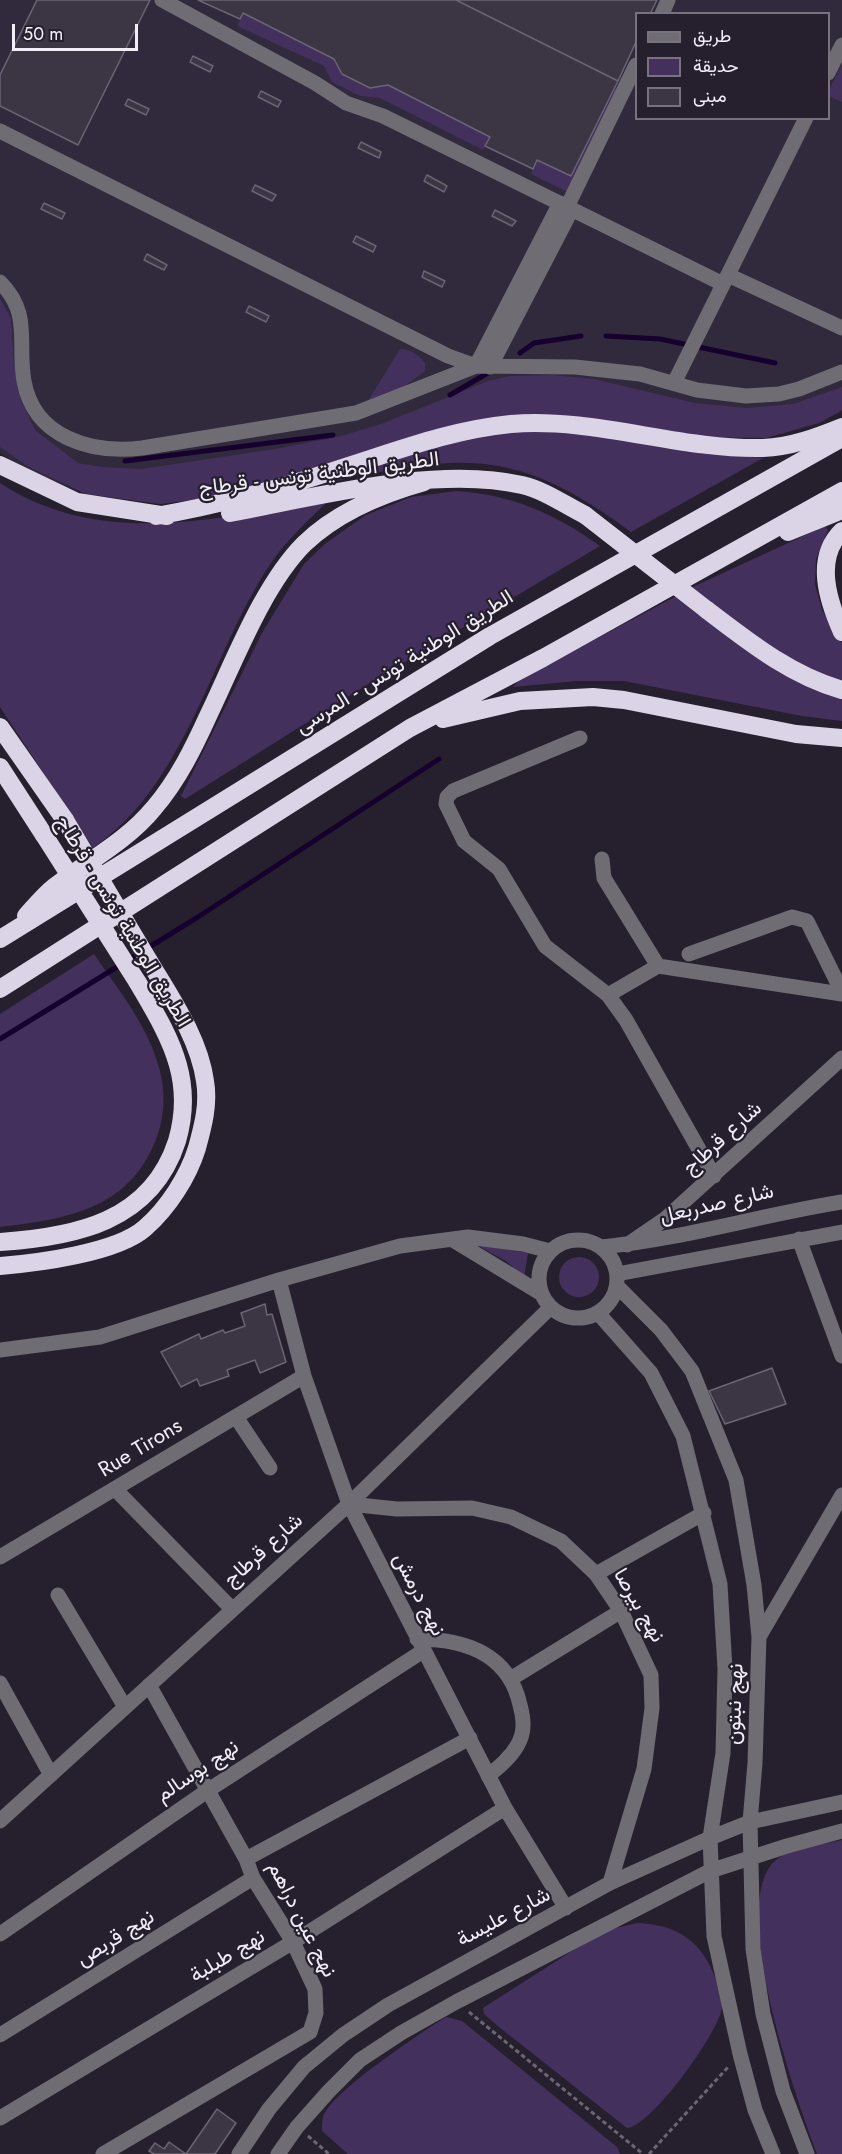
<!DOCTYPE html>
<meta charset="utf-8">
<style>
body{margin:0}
#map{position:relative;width:842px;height:2154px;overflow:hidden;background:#26202e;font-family:Jost,Vazirmatn,sans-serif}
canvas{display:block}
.legend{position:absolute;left:635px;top:12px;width:195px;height:108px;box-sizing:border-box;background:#26202e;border:2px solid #78727e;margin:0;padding:8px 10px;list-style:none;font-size:18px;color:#f2eef7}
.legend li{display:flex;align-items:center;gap:12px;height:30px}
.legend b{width:30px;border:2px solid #78727e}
.scale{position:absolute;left:12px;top:24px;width:126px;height:27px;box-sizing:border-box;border:3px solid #f2eef7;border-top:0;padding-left:8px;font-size:18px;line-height:21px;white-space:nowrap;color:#f2eef7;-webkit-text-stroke:4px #26202e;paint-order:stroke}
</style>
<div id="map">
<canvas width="842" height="2154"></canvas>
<ul class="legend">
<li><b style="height:8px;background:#6f6c74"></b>طريق</li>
<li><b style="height:16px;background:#44305d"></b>حديقة</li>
<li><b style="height:16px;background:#3c3644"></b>مبنى</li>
</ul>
<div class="scale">50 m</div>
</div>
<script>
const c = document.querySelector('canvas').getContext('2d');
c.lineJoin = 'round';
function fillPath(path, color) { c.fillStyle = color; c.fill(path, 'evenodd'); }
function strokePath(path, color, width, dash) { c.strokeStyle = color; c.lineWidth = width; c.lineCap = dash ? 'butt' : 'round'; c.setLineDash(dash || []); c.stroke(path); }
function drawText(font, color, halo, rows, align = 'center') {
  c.font = font + ' Jost,Vazirmatn,sans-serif'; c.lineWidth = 4.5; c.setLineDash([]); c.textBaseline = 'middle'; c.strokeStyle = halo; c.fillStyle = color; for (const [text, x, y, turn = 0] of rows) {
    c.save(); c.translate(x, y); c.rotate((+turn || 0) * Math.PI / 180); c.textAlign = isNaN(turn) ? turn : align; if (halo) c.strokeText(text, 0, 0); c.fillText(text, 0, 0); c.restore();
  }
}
fillPath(new Path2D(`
 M0,0h842v411l-23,12 -53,15 -339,-6 -131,42 -135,30 -75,-10 -64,-26 -22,-15zM636,14h192v104h-192z`), '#31293c');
fillPath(new Path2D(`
 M243,13l91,46 36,29 18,-3 102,52 -7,13 -103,-52 -20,-2 -28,-14 -8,-16 -87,-40z
 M842,65v37l-13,-6 -1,-4z
 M613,87l4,2 -49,103 -37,-18 6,-14 34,16z
 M0,299l11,19 3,44 8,40 13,28 43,33 24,4 39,2 134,-20 66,-13 40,-12 107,-43 22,-5 43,-1 41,4 101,24 51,5 47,-4 49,-17v23l-23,13 -53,15 -66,-1 -99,-14 -174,9 -199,63 -67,9 -75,-10 -57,-27 -29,-20z
 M400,349c10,0 19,6 25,14v8l-35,26 -22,4z
 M496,432h67l200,26 -132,74c-119,-89 -173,-77 -310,-48l74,-30z
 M0,483c99,65 213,36 320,18l5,3c-22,21 -44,42 -60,68 -57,91 -80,212 -172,276l-93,-141z
 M456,491c54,3 100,23 144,55l-227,135 -188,118 -4,-3 81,-163 42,-69 22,-21 40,-28 45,-18z
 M825,526l3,4 -12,29 -1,26 7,25 20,33v78l-40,-5 -178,-35h-47l-64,6 6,-7 178,-95z
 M94,954c23,34 51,68 63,107 9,26 9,55 -2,81 -28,68 -89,77 -155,85v-213z
 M473,1243l55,10 -4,24 -18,-16z
 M559 1277a20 20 0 1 1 40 0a20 20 0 1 1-40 0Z
 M842,1840v314h-25c-20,-54 -91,-253 -41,-294 17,-14 46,-15 66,-20z
 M637,1923c40,1 66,19 79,57 3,9 6,18 6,27 -2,24 -71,120 -95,121l-128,-101 -15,-13 -1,-6 100,-64 29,-15z
 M446,2017l16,4 155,126 3,7h-272l-26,-23c0,-4 0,-10 1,-14 8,-25 98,-84 123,-100z`), '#44305d');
strokePath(new Path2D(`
 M606,336l54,3 115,24
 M520,353l14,-10 47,-7
 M450,395l43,-25
 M125,461l208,-26
 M0,1039l198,-122 241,-158`), '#16002d', 5);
const building = new Path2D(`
 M37,0h113l-72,145 -78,-39v-31z
 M198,0h258l162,81 -47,95 -34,-16 -4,9 -48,-23 5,-9 -102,-52 -18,3 -28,-14 -8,-15 -91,-46 -3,6z
 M456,0h201l-7,14h-14v28l-18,39z
 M193,56l20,10 -3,6 -20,-10z
 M261,91l20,10 -3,6 -20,-10z
 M128,99l21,10 -3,6 -21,-10z
 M361,142l20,10 -2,6 -21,-10z
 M427,175l20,11 -3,6 -20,-11z
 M255,185l21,10 -4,6 -20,-10z
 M44,203l21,10 -3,6 -21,-10z
 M495,210l21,11 -4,5 -20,-10z
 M356,236l20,10 -3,6 -20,-10z
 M147,254l20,11 -3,5 -20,-10z
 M424,271l21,10 -3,6 -20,-10z
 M249,306l20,10 -3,6 -20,-10z
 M265,1304l2,11 5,-1 14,48 -26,11 -5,-13 -28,10 2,6 -29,10 -3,-7 -16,8 -20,-35 38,-18 2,5 22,-9 2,3 20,-7 -4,-13z
 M772,1368l14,36 -61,20 -16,-33z
 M217,2109l19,14 -21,31h-29z
 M169,2142l17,12h-32l-5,-3 6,-8 9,6z`);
fillPath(building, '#3c3644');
strokePath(building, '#6a6474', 1.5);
strokePath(new Path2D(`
 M469,2012l174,142
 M308,2136l21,18
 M649,2154l80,-88`), '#6b6672', 3, [4.5, 3]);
strokePath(new Path2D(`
 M162,0l153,83 31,20 37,13 340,168
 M662,14l6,-14
 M828,73l14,-28
 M0,131l448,225 28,10 99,1 65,7 57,16 49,6 33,-2 20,-5 43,-17
 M567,207l69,-142
 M728,275l114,53
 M0,282c32,32 17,60 24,99 10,57 68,73 118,67l214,-35 120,-47 84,-163
 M490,367l82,-158
 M674,383l132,-265
 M580,738l-127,53 -6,6 -1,7 18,37 35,28 46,77 63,49 18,25 88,156
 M602,859l2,19 54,88
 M689,954l103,-37 15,4 35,71
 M608,995l50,-29 184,28
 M799,1239l43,117
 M453,1240l89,54
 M539 1279a39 39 0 1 1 78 0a39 39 0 1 1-78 0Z
 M627,1245l38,-26 177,-161
 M601,1247c82,-8 160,-32 241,-45
 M617,1274l225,-42
 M279,1280l25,96 45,128 156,304 61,100
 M617,1286l44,44 31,41 44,109 18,105 5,52 -4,126 -5,59 3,127 10,65 20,77 24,63
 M598,1313l53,60 32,63 37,148 5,85 -2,84 -13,85 4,98 26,118 15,56 18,44
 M0,1350l100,-13 179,-57 121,-34 68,-9 55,7 27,7
 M236,1417l34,51
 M115,1489l117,120
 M349,1504l48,5 75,-1 39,9 50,24 35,33 25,37 30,64 1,33 -8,61 -34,114
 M0,1557l304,-181
 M596,1574l108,-61
 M58,1595l67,112
 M759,1637l83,-142
 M417,1639c48,0 92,15 103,66 4,15 5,28 -3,41 -7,12 -18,21 -29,30
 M512,1678l109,-67
 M0,1683l51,92
 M0,1821l349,-317 202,-197
 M246,1859l224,-121
 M0,1934l207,-143 216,-140
 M0,2035l253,-157
 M0,2118l293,-176 212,-134
 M103,2154l207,-122 6,-19 -1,-24 -22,-47 -40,-64 -7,-19 -97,-174
 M239,2154l30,-45 35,-42 39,-32 45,-30 222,-122 100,-45 40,-16 92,-20
 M278,2154l19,-27 32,-36 31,-31 41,-27 55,-31 254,-131 77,-25 55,-15`), '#6f6c74', 15);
strokePath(new Path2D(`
 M0,465l77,37 90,14
 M230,513c86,-16 207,-48 292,-28 22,5 43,20 63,30
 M156,516c63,-11 119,-26 180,-46 58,-18 113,-40 175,-46 84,-7 168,26 252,24 28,-1 54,-11 79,-21
 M842,531c-28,27 -14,70 0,101
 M788,532l54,-22
 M707,610c42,32 83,65 135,80
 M443,719l77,-18 73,-4 31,3 172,34 46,4
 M0,727l65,93
 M0,767l44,68
 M26,916c9,-10 18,-21 28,-29 34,-26 73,-46 100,-79 24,-28 40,-61 55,-94 25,-52 54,-129 95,-170 33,-32 77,-50 120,-62
 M0,939l490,-303 352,-198
 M0,989l410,-261 133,-70 299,-167
 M0,1242c75,-5 151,-20 177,-101 7,-24 8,-51 1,-76 -8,-29 -25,-56 -40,-82
 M0,1266c37,-3 117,-13 145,-38 23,-20 43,-51 52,-80 6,-22 12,-44 8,-67 -6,-43 -34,-83 -56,-120`), '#dbd4e6', 18);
strokePath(new Path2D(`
 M585,515l122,95
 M65,820l84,141
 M44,835l94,148`), '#dbd4e6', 18);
drawText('21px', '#f2eef7', '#26202e', [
 ["الطريق الوطنية تونس - قرطاج",319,475,-7],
 ["الطريق الوطنية تونس - المرسى",405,663,-32],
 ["الطريق الوطنية تونس - قرطاج",122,922,59],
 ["شارع قرطاج",723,1139,-42],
 ["شارع صدربعل",717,1205,-13],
 ["Rue Tirons",141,1449,-31],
 ["شارع قرطاج",264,1551,-42],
 ["نهج درمش",418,1595,63],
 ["نهج بيرصا",638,1606,60],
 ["نهج نبتون",736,1704,-88],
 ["نهج بوسالم",198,1772,-34],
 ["شارع عليسة",504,1918,-28],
 ["نهج عين دراهم",301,1920,63],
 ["نهج قربص",116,1939,-32],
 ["نهج طبلبة",228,1957,-31]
]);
</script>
